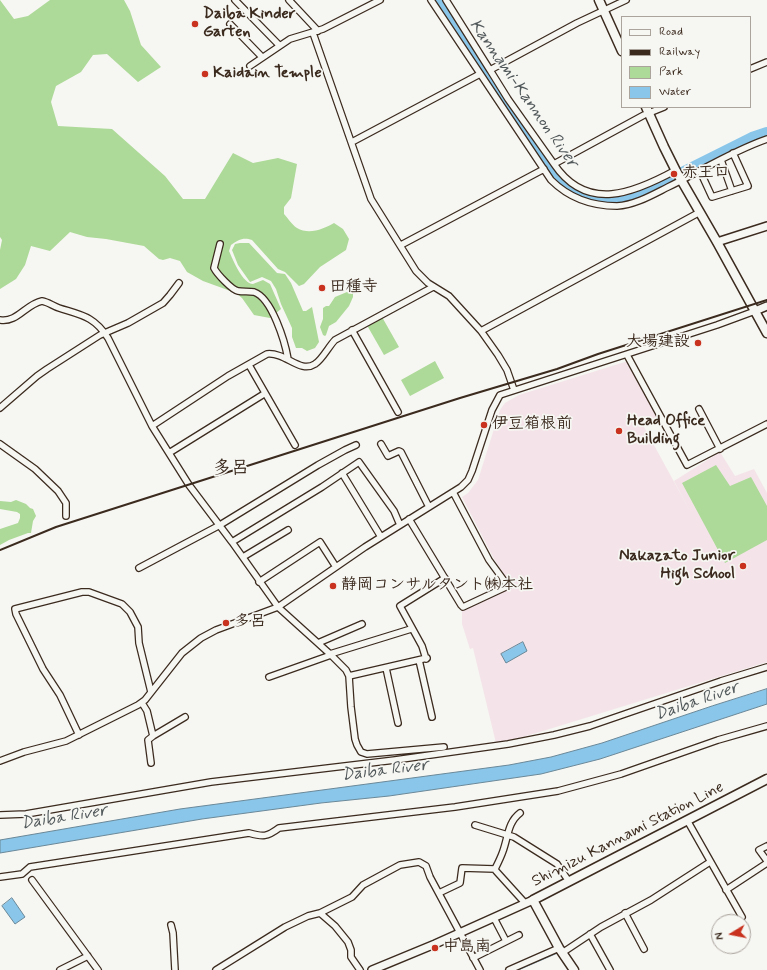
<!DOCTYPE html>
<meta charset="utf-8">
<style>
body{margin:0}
#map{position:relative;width:767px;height:970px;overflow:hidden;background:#f6f6f2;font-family:Mynerve,sans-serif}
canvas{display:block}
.legend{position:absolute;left:621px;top:16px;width:130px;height:92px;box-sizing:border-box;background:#f6f6f2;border:1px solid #aba49d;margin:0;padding:5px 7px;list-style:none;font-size:12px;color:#3b2a1e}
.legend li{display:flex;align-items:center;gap:8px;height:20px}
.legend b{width:20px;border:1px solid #aba49d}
.north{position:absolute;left:711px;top:914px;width:40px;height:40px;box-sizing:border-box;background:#f6f6f2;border:1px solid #aba49d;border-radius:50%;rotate:260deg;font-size:11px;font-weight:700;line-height:16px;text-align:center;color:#3b2a1e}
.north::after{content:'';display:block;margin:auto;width:14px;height:18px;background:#c8321e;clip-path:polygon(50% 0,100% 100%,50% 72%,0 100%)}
</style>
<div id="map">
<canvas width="767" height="970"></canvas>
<ul class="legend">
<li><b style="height:5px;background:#f6f6f2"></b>Road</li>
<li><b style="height:5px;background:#3b2a1e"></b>Railway</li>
<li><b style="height:11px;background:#adda98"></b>Park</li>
<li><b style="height:11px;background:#89c6e9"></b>Water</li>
</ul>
<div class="north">N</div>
</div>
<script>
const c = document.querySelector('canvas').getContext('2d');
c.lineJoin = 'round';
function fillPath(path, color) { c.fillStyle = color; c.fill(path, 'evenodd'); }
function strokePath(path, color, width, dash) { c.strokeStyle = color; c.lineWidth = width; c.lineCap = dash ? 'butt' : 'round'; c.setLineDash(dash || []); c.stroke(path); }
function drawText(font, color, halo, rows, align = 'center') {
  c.font = font + ' Mynerve,"Klee One",sans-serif'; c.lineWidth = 3.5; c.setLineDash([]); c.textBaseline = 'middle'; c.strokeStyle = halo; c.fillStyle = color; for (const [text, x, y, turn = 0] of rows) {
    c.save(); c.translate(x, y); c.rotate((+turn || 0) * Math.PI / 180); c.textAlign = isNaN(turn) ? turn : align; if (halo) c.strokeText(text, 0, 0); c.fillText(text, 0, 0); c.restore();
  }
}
fillPath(new Path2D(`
 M628,361l30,55 -15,9 47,86 -16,-30 46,-29 15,24 19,-7 13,24v169l-224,69 -31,9 -16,3 -23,-95 -3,1 -8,-25v-15l51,-22 -19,-28 -32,-62 6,-4 10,-13 22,-70 5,-7 14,-8z`), '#f4e4e9');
fillPath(new Path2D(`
 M0,0l14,19 14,-3 22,-16h74l6,11 11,34 20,22 -23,15 -31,-28 -14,1 -12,17 -25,14 -5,16 7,24 54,3 53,47 18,23h22l28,-46 20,10 25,-5 19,6 -6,34 -7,9v7c4,4 8,11 13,14 12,7 27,1 37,-5l9,6 6,10 -3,11 -26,17 -16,17 -5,2 -14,-14 -7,-3 -26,-29c-9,-3 -14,0 -21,5l-2,6c4,9 14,33 24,33 3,-1 7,-3 10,-4l7,4 11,25 -11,9 -16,-3 -12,-17 -6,-5 -33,-12 -16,-9 -7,-11 -10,-3 -7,2 -4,-1 -15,-13 -38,-7 -19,-2 -17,-5 -20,19 -19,-5 -6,19 -9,14 -16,10v-39l2,-10 -2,-3z
 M240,243h9l28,30 8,1 6,9 12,28h3l6,-4 7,35 -4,6 -8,3 -5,-3h-6l-4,-11v-9l-11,-24 -5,-15 -5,-8 -9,-4 -12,5 -12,-17 -6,-15 3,-6z
 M347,292h6v5l-4,9 -13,16 -7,4 -3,9 -1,1 -2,-1 -3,-8 3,-8v-11l3,-2h3l6,-9z
 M382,317l17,30 -15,8 -16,-28 1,-2z
 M435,361l9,17 -34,18 -9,-16z
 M716,465l14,21 21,-9 16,29v34l-42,23 -43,-80z
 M16,500l10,4 4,4 3,1 3,7 -3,5 -2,12h-3l-19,7 -9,5v-16l18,-6 2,-5v-4l-3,-2 -17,-3v-8l11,1z`), '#adda98');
const water = new Path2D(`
 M523,642l4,9 -21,12 -5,-9z
 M767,689v15l-167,55 -59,15 -152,22 -68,7 -119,16 -202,34v-13l180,-31 232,-31 97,-13 42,-8 51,-14 110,-37z
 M12,898l13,19 -10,7 -13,-18z`);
fillPath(water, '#89c6e9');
strokePath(water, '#6a8898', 1);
strokePath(new Path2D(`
 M517,970l39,-17`), '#6a8898', 2);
strokePath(new Path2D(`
 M438,0l115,172 14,14 20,11 14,3 18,-2 19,-3 114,-57 15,-5`), '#89c6e9', 12);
const minor = new Path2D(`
 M235,0l44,45
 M289,0l29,31
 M431,0l120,180c18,18 40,26 66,26 18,-1 35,-11 51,-19 33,-16 64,-36 99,-48
 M446,0l44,70
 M626,0l-49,23 -87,47 18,29 46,65 90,-49 20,-8
 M230,24l32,33
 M313,33l58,166 45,72 12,12 21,13 32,35 17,24 9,15 7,20
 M250,66l40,-27 33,-10 57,-29
 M750,69l17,-7
 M352,142l128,-68
 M721,160l11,31
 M554,164c33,49 80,29 122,6
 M700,171l12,26 36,-11 -15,-33
 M220,244l-6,24c3,6 18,22 24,23 5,1 11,0 16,1 18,6 31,50 34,67
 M401,245l143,-76
 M0,320c17,3 26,-16 42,-19 6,1 11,5 17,7 22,7 35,8 49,30l44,88 37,59 43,57 46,65 52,47 16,16 3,6 2,31 4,32 2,6 4,7 6,2 77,-7
 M352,330l46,82
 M481,331l219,-119
 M627,355l60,110 80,-41
 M249,365l46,80
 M0,408l37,-32 10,-7 53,-34 28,-12 35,-20 7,-8 9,-12
 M699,409l21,40
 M152,426l76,-50 39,-22c19,-2 33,20 48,10 7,-4 14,-18 20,-24l98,-53
 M0,444l35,25 23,22 8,12v13
 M381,444l7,12 11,-5 2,1 28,55
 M169,453l95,-59
 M342,473l39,64
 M409,519l52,86 2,2 45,-21 -19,-26 -36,-68
 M232,542l90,-55 37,-25 35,49 6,14
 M243,557l45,-27
 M139,568l81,-43 98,-60 27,-15 11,-5
 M259,582l61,-40 16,25
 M318,643l44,-19
 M330,654l81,-25
 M426,659l-4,-13 -22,-40 45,-28
 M419,660l13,57
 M386,668l12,55
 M349,676l78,-18
 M269,677l62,-22
 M142,703l5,8 6,25 -5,4 3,23
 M79,735l-19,-40 -17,-26 -27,-55 -1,-5 67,-17h7l33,12 8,8 8,15 1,16 12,49
 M153,736l32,-19
 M0,761l24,-9 42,-11 72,-36 7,-5 37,-47 19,-15 15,-8 62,-23 87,-60 96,-60 7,-7 4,-9 20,-61 8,-15 217,-70 38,-14
 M0,815l26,-1 185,-32 184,-22 113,-16 46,-9 36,-9 131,-45 46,-14
 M687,820l55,97
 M475,825l39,12 43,27 11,16
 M767,846l-8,4 8,11
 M495,869c3,-6 6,-12 8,-18 5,-14 5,-29 17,-38
 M0,877l22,-3 8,-7 219,-34c14,4 18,4 30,-5l176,-21 103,-16 63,-17 97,-34 49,-14
 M32,880l66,90
 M726,890l41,-27
 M439,893l21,-10 2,-15 33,1 1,2 29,32
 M320,913l32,-16 11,-12 37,-20 19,-3 7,4 4,11 50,93
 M625,913l19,36
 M494,918l12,23
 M171,925l2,8 2,37
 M590,934l20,36
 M562,953l39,-26 50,-27 59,-38
 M473,958l46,-23
 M60,970l28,-14
 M216,970l69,-43 23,-11 12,-3 15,13 13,16 3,8v7l9,13
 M509,970l50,-22`);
const tertiary = new Path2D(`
 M717,242l50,-16
 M755,311l12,-5
 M372,970l63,-26 98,-44`);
const secondary = new Path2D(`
 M599,0l23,51
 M646,107l18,40 12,24 41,71 50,91
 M574,970l-15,-22 -26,-48 234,-121`);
strokePath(minor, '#3b2a1e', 8);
strokePath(tertiary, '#3b2a1e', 10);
strokePath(secondary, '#3b2a1e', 11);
strokePath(minor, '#f6f6f2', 5.5);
strokePath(tertiary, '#f6f6f2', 7);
strokePath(secondary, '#f6f6f2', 8);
strokePath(new Path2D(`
 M0,550l56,-23 404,-129 97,-29 41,-15 169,-54`), '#3b2a1e', 2);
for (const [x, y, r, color] of [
 [195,24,4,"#c8321e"],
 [205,74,4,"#c8321e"],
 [674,174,4,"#c8321e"],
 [322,288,4,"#c8321e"],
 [698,343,4,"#c8321e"],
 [484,425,4,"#c8321e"],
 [619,431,4,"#c8321e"],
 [743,566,4,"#c8321e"],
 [333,586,4,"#c8321e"],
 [226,623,4,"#c8321e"],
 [435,948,4,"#c8321e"]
]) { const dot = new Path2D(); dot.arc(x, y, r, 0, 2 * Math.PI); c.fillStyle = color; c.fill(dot); strokePath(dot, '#f6f6f2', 1.5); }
drawText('bold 16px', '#3b2a1e', '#f6f6f2', [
 ["Daiba Kinder",203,15],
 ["Garten",203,33],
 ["Kaidain Temple",213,74],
 ["赤王口",682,174],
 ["田種寺",330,288],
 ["大場建設",690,343,"right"],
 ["Head Office",627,422],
 ["Building",627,440],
 ["伊豆箱根前",492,425],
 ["Nakazato Junior",735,557,"right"],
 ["High School",735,575,"right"],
 ["静岡コンサルタント㈱本社",341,586],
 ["多呂",234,623],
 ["中島南",443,948]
], 'left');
drawText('16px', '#3b2a1e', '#f6f6f2', [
 ["Shimizu Kannami Station Line",628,835,-27]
]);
drawText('italic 17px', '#52595b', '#f6f6f2', [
 ["Kannami-Kannon River",523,94,55],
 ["Daiba River",697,702,-19],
 ["Daiba River",385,771,-7],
 ["Daiba River",64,818,-9]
]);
drawText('bold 18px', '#3b2a1e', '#f6f6f2', [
 ["多呂",231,469]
]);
</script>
